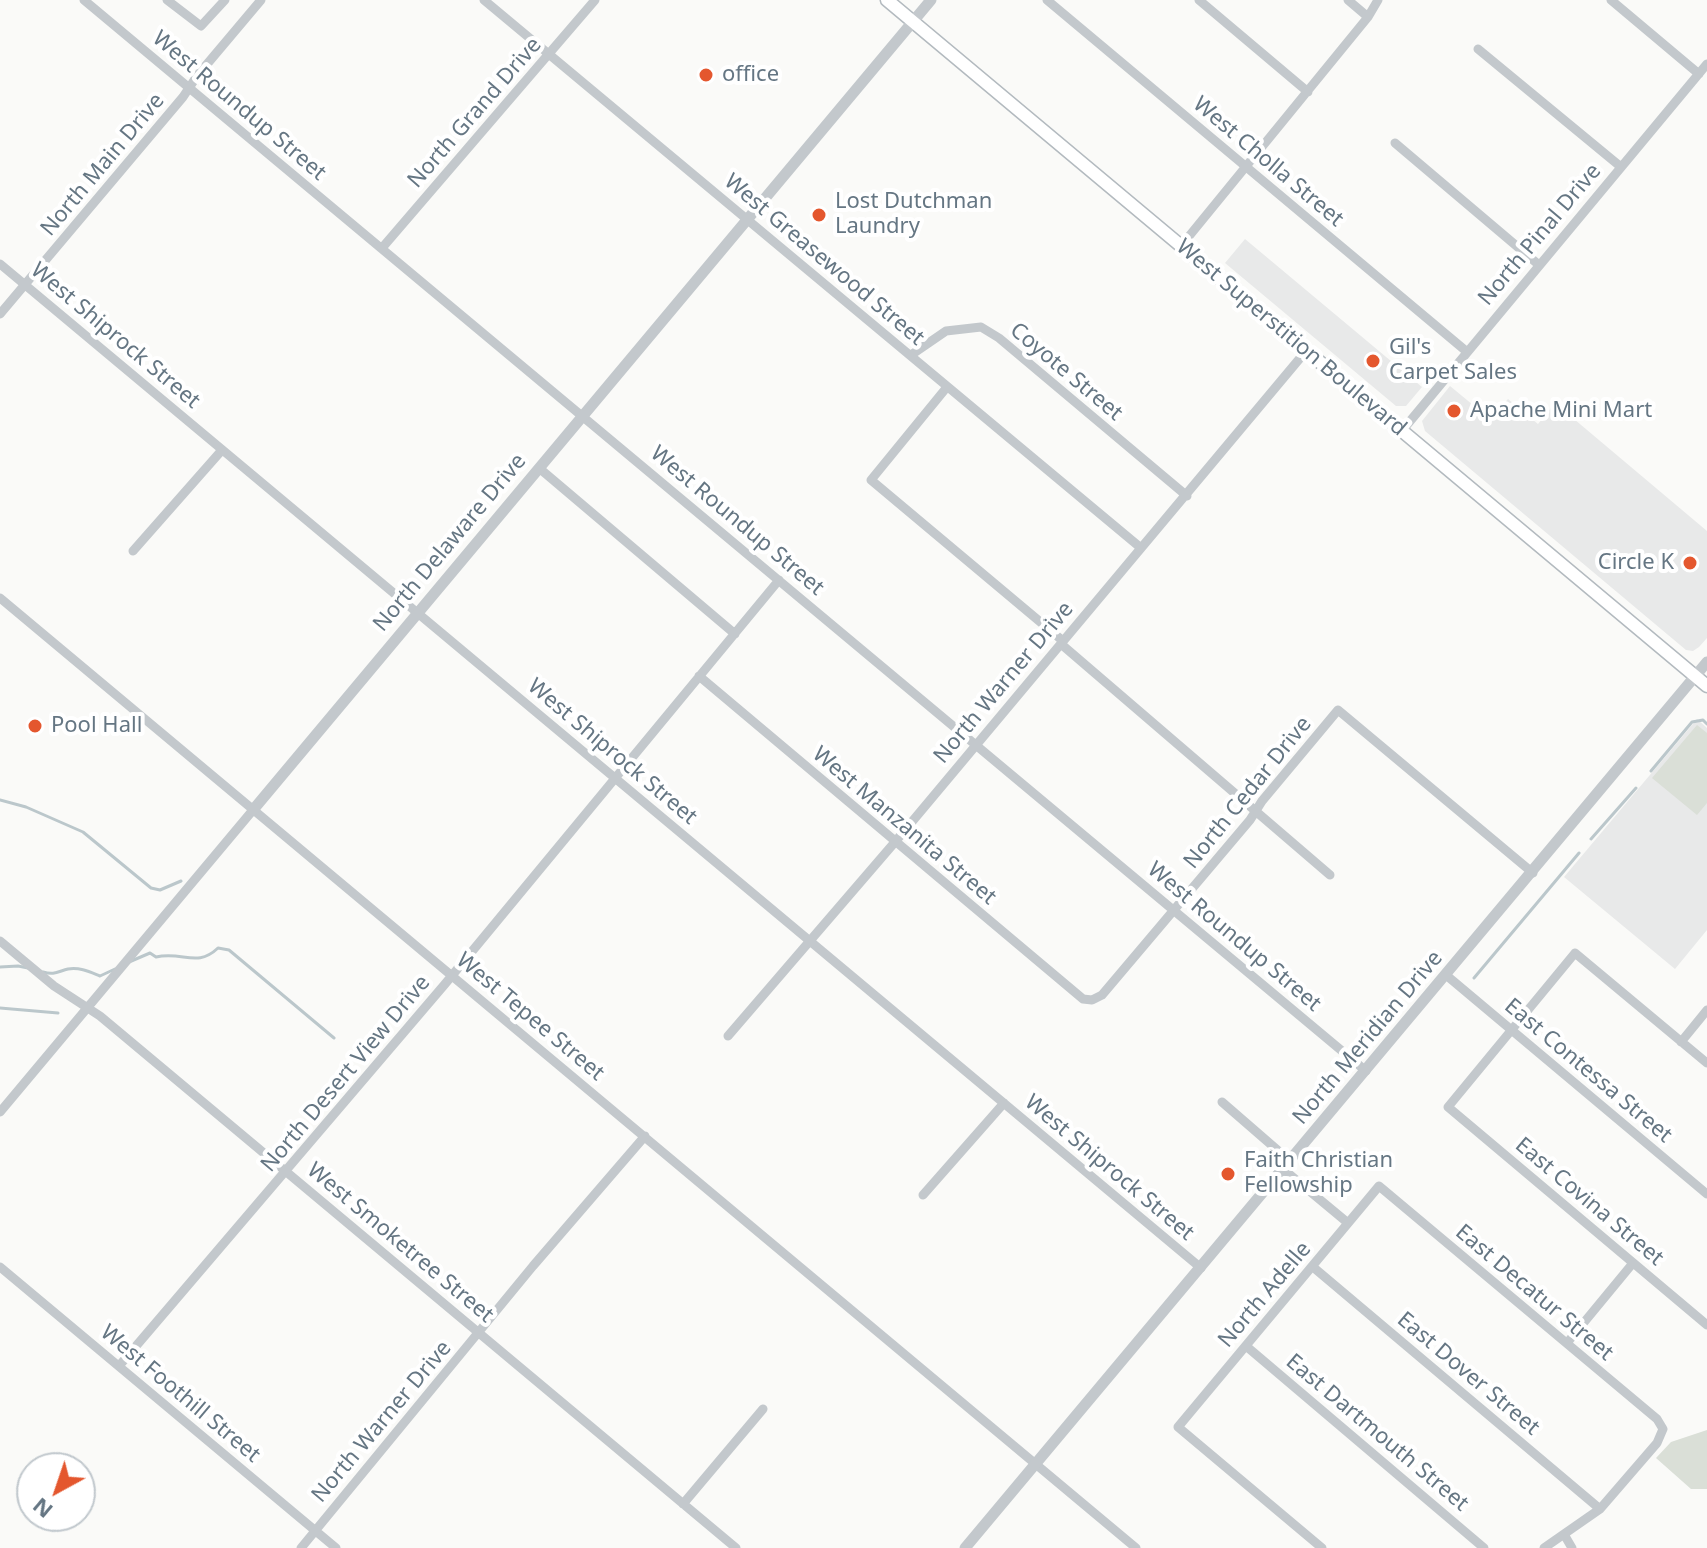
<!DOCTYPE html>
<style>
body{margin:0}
#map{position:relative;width:1707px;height:1548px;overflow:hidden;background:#fafaf8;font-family:"Noto Sans",sans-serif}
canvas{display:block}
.north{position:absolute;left:16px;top:1452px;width:80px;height:80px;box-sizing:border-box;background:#fff;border:2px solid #c1c8cd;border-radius:50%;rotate:220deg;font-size:22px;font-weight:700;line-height:32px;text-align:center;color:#657683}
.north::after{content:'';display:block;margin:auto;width:28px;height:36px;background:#e4572e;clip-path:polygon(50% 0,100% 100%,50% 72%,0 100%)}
</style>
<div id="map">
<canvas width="1707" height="1548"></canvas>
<div class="north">N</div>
</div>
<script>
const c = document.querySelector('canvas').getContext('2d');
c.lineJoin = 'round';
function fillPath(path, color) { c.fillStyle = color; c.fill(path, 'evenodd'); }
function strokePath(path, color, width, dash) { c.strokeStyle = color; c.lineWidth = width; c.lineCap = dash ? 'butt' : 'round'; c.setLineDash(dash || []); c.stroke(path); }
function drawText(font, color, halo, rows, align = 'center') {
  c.font = font + ' "Noto Sans",sans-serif'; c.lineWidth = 8; c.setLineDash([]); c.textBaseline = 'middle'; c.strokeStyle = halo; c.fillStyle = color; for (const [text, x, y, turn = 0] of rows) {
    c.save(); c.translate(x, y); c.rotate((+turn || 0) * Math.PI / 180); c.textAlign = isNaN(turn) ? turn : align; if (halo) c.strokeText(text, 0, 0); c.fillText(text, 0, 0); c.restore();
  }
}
fillPath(new Path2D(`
 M1245,239l177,148 -16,19h-10l-171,-143z
 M1450,386l40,33 18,-20 30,25 17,-21 152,128v107l-8,9 -6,4 -7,-1 -261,-219 -3,-10z
 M1697,719l10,9v202l-32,39 -111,-92z`), '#e8e9e9');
fillPath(new Path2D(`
 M1697,725l10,8v70l-10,12 -45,-37z
 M1707,1430v59h-16l-35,-31 15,-16z`), '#dadfd7');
strokePath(new Path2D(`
 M1651,771l41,-49 11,-2 4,4
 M0,800l26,7 57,25 68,56 9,2 21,-9
 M1591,839l45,-51
 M129,962l21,-9 6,4c27,-6 41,11 62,-9l11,2 105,88
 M0,967l18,-1 10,2
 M43,972c11,3 14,0 25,-3 12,-2 22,3 32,7l15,-7
 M1474,978l105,-125
 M0,1008l58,5`), '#bbc7cb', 3);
const secondary = new Path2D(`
 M887,0l820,686`);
strokePath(secondary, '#b3babf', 15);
strokePath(new Path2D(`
 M84,0l1282,1071
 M167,0l34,26 24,-26
 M484,0l657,548
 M1047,0l419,351
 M1199,0l109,92
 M1348,0l20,17
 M1611,0l88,74
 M1478,49l143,118
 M1395,143l144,122
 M1181,246l187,-229 10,-17
 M382,248l213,-248
 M0,264l1201,1004
 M0,314l183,-217 14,-21 64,-76
 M911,355l35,-24 35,-4 18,11 188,158
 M947,387l-76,93 192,161
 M1401,432l306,-368
 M539,468l196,166
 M133,551l89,-101
 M0,598l1136,950
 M1061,644l269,231
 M699,676l384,323 9,1 10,-5 148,-175 12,-19 76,-91 195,163
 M0,941l54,45 46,30 636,532
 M1446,975l261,219
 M728,1036l167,-194 411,-491
 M1681,1042l26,-32
 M1707,1063l-132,-110 -127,154 259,218
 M1222,1102l68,59
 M0,1112l253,-302
 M1283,1169l65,54
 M923,1195l81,-92
 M0,1267l336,281
 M1313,1267l287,242
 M1567,1343l66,-80
 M1246,1346l238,202
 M119,1366l326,-382 334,-404
 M683,1504l80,-95
 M1565,1536l7,12
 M301,1548l232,-282 112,-130
 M1322,1548l-144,-121 201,-241 278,233 6,10 -6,14 -57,66 -56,39`), '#c3c8cc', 9);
strokePath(new Path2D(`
 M253,810l678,-810
 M965,1548l742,-886`), '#c3c8cc', 11);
strokePath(secondary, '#fff', 12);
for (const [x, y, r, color] of [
 [706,75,8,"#e4572e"],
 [819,215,8,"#e4572e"],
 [1373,361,8,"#e4572e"],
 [1454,411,8,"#e4572e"],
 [1690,563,8,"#e4572e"],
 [35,726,8,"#e4572e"],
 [1228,1174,8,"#e4572e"]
]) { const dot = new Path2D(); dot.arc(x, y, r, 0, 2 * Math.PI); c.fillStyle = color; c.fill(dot); strokePath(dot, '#fff', 3); }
drawText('22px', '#657683', '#fff', [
 ["office",722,75],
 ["Lost Dutchman",835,202],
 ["Laundry",835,227],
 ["Gil's",1389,348],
 ["Carpet Sales",1389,373],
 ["Apache Mini Mart",1470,411],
 ["Circle K",1674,563,"right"],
 ["Pool Hall",51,726],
 ["Faith Christian",1244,1161],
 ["Fellowship",1244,1186]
], 'left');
drawText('22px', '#657683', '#fff', [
 ["West Roundup Street",239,106,40],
 ["North Grand Drive",475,113,-49],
 ["West Cholla Street",1268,162,40],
 ["North Main Drive",103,165,-50],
 ["North Pinal Drive",1540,235,-50],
 ["West Greasewood Street",824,260,40],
 ["West Shiprock Street",115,336,40],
 ["West Superstition Boulevard",1291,338,40],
 ["Coyote Street",1066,372,40],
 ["West Roundup Street",737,521,40],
 ["North Delaware Drive",450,543,-50],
 ["North Warner Drive",1004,683,-50],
 ["West Shiprock Street",612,752,40],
 ["North Cedar Drive",1248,793,-51],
 ["West Manzanita Street",904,826,40],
 ["West Roundup Street",1234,937,40],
 ["West Tepee Street",530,1017,40],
 ["North Meridian Drive",1368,1038,-50],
 ["East Contessa Street",1588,1071,40],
 ["North Desert View Drive",346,1074,-50],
 ["West Shiprock Street",1109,1168,40],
 ["East Covina Street",1589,1202,40],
 ["West Smoketree Street",400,1243,40],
 ["East Decatur Street",1534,1293,40],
 ["North Adelle",1265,1295,-50],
 ["East Dover Street",1468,1374,40],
 ["West Foothill Street",180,1394,40],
 ["North Warner Drive",382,1422,-50],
 ["East Dartmouth Street",1377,1433,40]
]);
</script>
